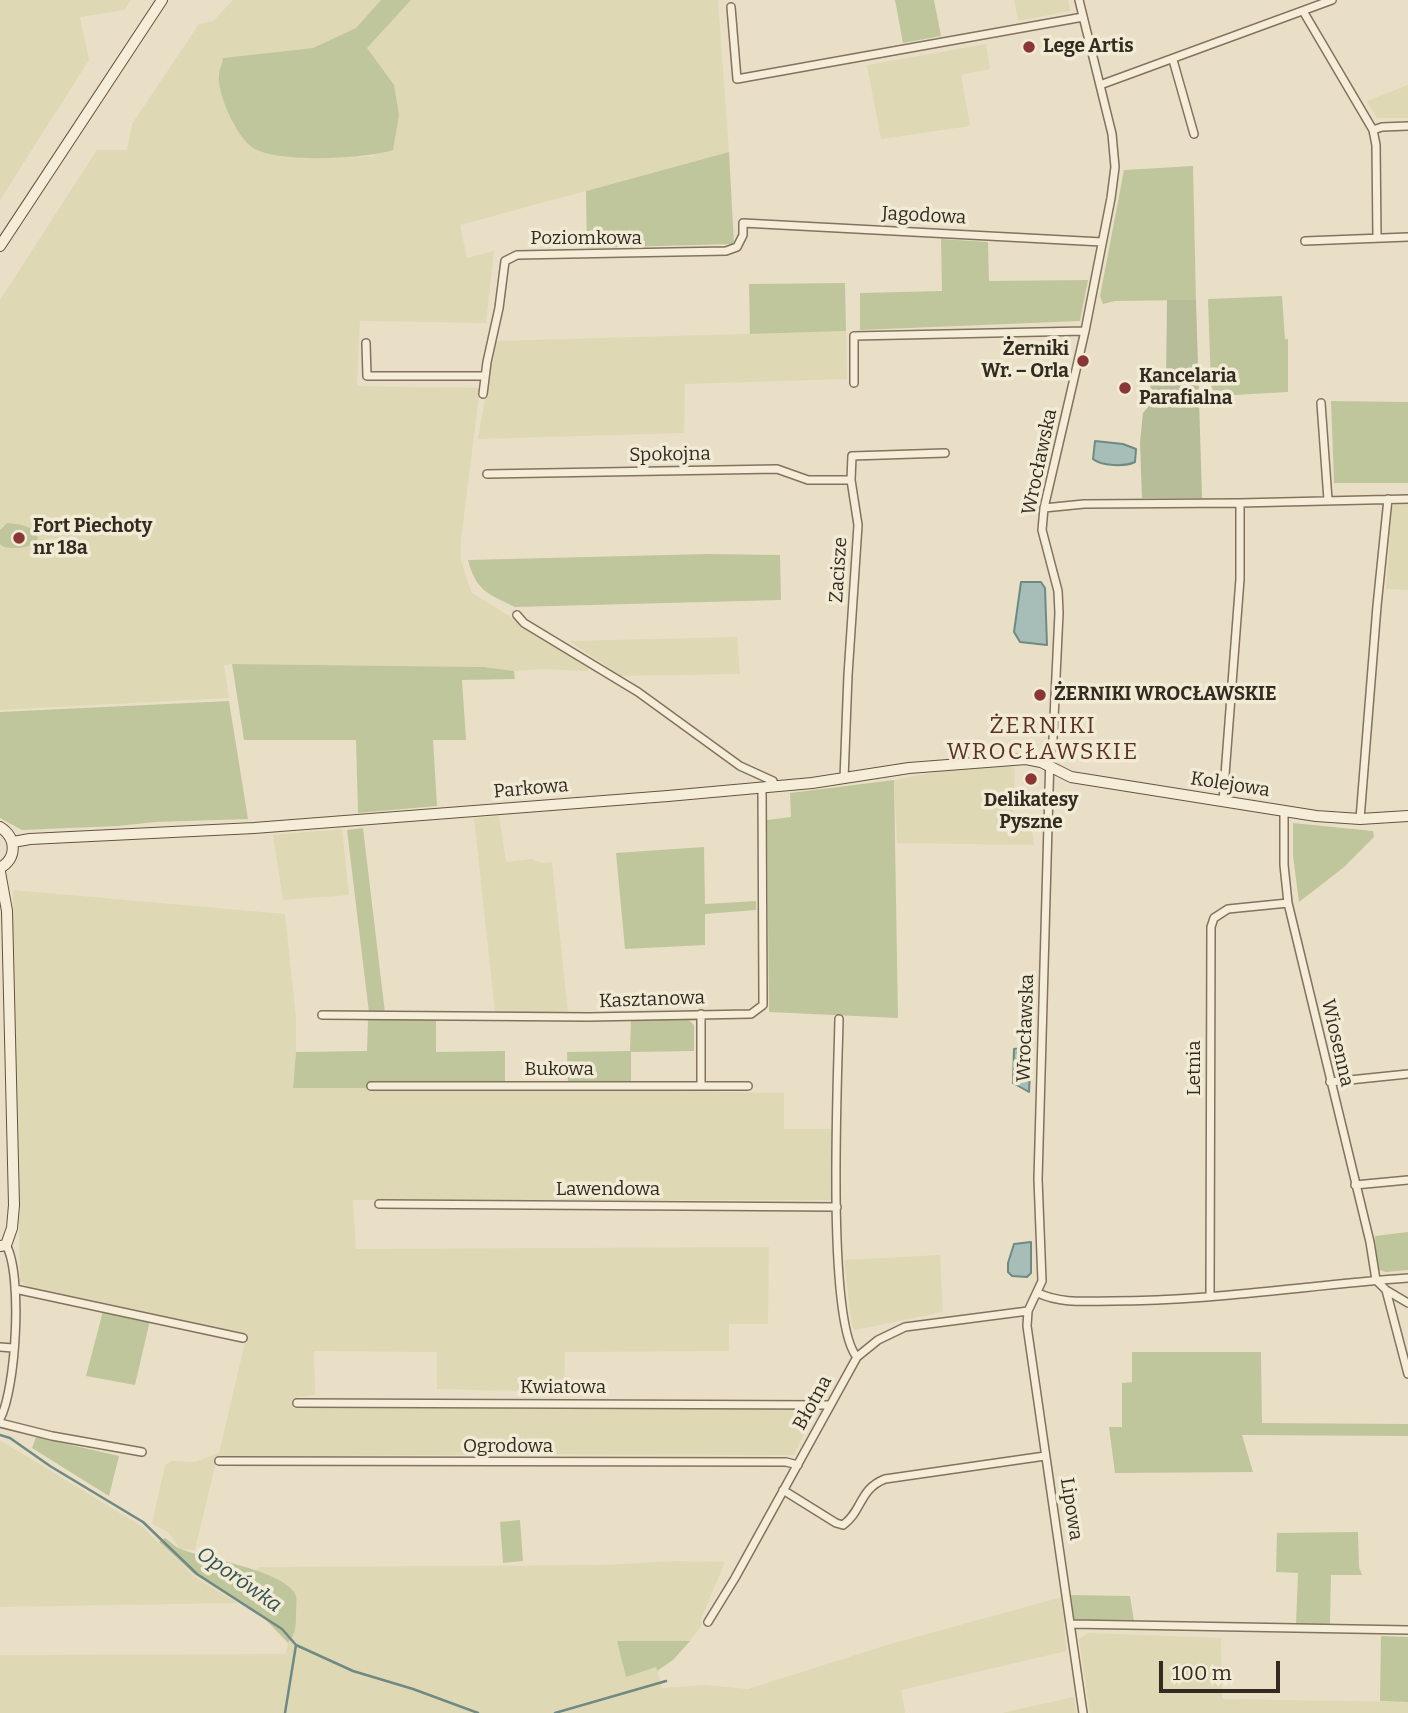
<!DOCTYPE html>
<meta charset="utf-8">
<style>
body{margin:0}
#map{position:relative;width:1408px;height:1713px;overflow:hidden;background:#e9dfc6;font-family:Bitter,serif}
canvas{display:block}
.scale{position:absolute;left:1159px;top:1661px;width:121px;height:32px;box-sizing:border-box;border:4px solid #342a20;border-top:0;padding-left:9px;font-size:21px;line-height:24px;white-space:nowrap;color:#342a20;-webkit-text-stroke:5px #f1ead5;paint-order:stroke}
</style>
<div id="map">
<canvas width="1408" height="1713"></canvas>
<div class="scale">100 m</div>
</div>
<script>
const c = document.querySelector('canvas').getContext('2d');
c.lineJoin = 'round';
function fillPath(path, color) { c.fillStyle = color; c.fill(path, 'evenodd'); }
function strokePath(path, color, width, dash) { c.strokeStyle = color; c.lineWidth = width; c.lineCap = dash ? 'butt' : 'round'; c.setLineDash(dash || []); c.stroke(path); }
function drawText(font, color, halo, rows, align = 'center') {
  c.font = font + ' Bitter,serif'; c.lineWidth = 7; c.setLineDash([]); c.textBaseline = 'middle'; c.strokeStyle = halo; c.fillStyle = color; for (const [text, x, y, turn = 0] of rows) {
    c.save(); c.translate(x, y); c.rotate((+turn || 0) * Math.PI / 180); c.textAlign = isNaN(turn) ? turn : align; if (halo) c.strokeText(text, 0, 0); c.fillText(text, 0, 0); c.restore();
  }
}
fillPath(new Path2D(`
 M0,0h131l-7,10 -44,7 9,43 -89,140z
 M233,0h148l-25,28 -43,20 -90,10 -5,17 16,52 53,29 48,2 40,-2 3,-89 -12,-19 45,-48h307l11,152 -269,73 7,33 27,-7 -8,72 -126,-2 -3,65 123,2 -19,152v20l7,23 4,10 120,74 -6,4 -44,-2 -28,2 -30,-4 -252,-3 -8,1 5,33 -229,12v-166l3,-19 -3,5v-230l97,-150h30l5,-26 67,-100 14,-3z
 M1014,0h54l2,11 -52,10z
 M986,44l4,25 -29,6 9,51 -89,13 -14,-74z
 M1408,85v33h-31l-10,-17z
 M846,331l1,48 -162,5 -1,49 -206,6 17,-98z
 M1396,503h12v87l-22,-1 6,-81z
 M737,637l3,37 -119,2 -52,-35z
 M1006,764l9,4 -2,44h-5v17l24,1 2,15 -137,-2 -3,-63 31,-6z
 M499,816l7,46 25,-3 11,4 10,-1 16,151 -73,-1 -21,-194z
 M342,829l7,66 -66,5 -10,-65z
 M13,890l272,24 11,104v34l-3,36h211l280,5v36h48l3,52 -3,19h-479l3,49 413,-2 -1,77h-39v27l-164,1 -1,40 -127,-3v-37l-123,-1 1,44 -18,2 -1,10 520,2 -22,46 -253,-1 -324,3 -22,93 -15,-1 -12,-17 -16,-8 13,-59 6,-4 24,1 24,-9 28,-119 -220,-48 -7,-5 -8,-358z
 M940,1255l3,57 -88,18 -3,-4 -8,-66z
 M0,1440l141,86 55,52 42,25 -238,4z
 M674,1561l51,1 -24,57 1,6 -12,16 -73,1 39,25 6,21 43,-3 43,4 139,-44 175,-48 4,54 -165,39 4,23h-905v-58l286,-1 2,-11 6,-9 -22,-57 -16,-6 3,-4 348,-2z
 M1088,1633l133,5 1,61 186,3v11h-318l-11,-74z
 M1074,1697l2,16h-74l71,-16z`), '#ded8b4');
fillPath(new Path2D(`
 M381,0h30l-44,48 27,37 5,30 -6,35c-28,9 -112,13 -138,-1 -18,-9 -39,-57 -36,-76 1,-5 3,-10 4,-15l90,-10 43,-20z
 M895,0h39l7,36 -38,7z
 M729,152l5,92 -147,4 -1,-57z
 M1193,166l3,134 -81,1 -12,3 -3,-8 24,-126z
 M941,239l47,3 1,39 99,-1 -8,41 -220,9v-37l82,-2z
 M845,283l1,48 -96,3 -1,-50z
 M1282,296l3,43h3v53l-72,4 -5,-10 -3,-87z
 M1331,401l77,1v81h-74z
 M7,523c47,3 35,31 -3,24l-4,-3v-14z
 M707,554l73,1 1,45 -266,7c-27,-13 -39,-16 -47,-47z
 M232,664l252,3 30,4 1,8 -53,1 4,60h-33l4,66 -79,7 -2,-73h-112z
 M229,701l19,118 -93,3 -37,4 -96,4 -22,-12v-106z
 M894,780l4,238 -129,-6 -2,-192 24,-3 -1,-24z
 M1293,823l80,8 1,6 -31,31 -44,34 -6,-46z
 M363,828l22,185h-16l-22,-183z
 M704,847l1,57 51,-3v9l-51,4v31l-80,4 -9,-96z
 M368,1019h68v33l69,-1v31h-137l-1,6h-74l3,-36 71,-1z
 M688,1019l6,6v26l-63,1v31l-63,-1 -1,-30 63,-1 1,-31z
 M1408,1232v38l-22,2 -9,-3 -2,-33z
 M103,1311l47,9 -15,65 -49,-9z
 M1132,1352h129l1,71 146,1v12l-166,-1 11,37 -138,1 -6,-46h13v-44l10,-1z
 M36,1437l83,19 -10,40 -77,-48z
 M520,1520l3,41 -20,2 -3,-41z
 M1358,1532l1,35 3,8h-31l-1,49h-34l2,-51 -22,-1 1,-39z
 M165,1538c6,4 11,10 18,12 27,10 94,19 111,42 4,5 2,14 2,21 0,13 0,20 -8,30l-22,-23 -72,-46 -35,-32z
 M1071,1595l59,1 4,25 -60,-1z
 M1381,1636l27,1v65l-28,-1z
 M617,1641h73l-17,19 -16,11 -1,-4 -30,10z`), '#c0c69b');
fillPath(new Path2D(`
 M1167,300h29l6,198h-60l-2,-56 3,-29 5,-6 3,-26 15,3z`), '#b7bc99');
const water = new Path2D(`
 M1095,441l28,3 13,5 -1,13c-10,5 -34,4 -42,-3z
 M1021,582h20l4,6 2,57 -27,-3 -6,-10z
 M1031,1047l-2,45 -16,-9 1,-34z
 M1031,1242v31l-4,4 -15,-1 -4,-4v-9l6,-19z`);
fillPath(water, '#a7bdb7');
strokePath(water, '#6f8a84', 2);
strokePath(new Path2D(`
 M0,1435l10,3 40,28 93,56 54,52 85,55 14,16 57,26 60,18 65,24
 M285,1713l11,-68
 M555,1713l111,-32`), '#6f8a84', 2.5);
const street = new Path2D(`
 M1079,0l33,134 3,33 -4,31 -26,133 -41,177 -2,22 16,61 1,22 -6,126 -3,16 -12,424 4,102 -14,30 -1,15 56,387
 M731,7l6,72 346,-62
 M1303,11l70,119 3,15 1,92
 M1173,60l21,74
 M1100,85l232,-85
 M1373,130l9,-3 26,-1
 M1305,241l103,-4
 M366,343l1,33h118
 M854,383v-47l231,-5
 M483,394l4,-32 12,-54 6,-47 12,-6 209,-4 11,-4 6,-12v-12l359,19
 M1321,403l7,97
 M487,474l290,-5 31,11h43
 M1044,508l40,-4 156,-1 168,-4
 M517,615l7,8 114,69 102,74 33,15 2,5
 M844,779l4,-104 10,-150 -7,-45 1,-24 93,-3
 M1223,801l17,-222v-76
 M1284,811v54l4,38 82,339 6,38
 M1360,819l17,-213 11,-107
 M701,1014v72
 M322,1015l267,2 162,-3 12,-9v-6l-1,-211
 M839,1019c-1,57 -13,303 18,338
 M1330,1082l78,-8
 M371,1086h377
 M1355,1185l53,-5
 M379,1204l458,3
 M1376,1280l10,10 22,13
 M15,1289l228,49
 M1386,1290l22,84
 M1038,1293c23,11 50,8 74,8 99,0 197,-16 296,-23
 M1210,1296l1,-369 3,-9 14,-9 60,-6
 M0,1347l13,1
 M297,1403l533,2
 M0,1419c16,-30 23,-145 6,-174
 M0,1423l52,13 90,16
 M219,1461l567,1 12,3
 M783,1490l53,33 7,2c19,-13 16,-36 42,-46l160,-23
 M708,1622l27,-44 122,-221 21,-17 27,-13 123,-16
 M1071,1624l337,6`);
const secondary = new Path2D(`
 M0,246l162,-246
 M0,827c17,11 17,31 0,41
 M13,842l17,-3 224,-11 414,-32 144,-13 97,-15 117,-9 15,3 30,15 245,39 44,3 48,-3
 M0,872l7,39 7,294 -2,23 -6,17 -6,1`);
strokePath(street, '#82725e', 10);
strokePath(secondary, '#645341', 12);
strokePath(street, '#f5edd8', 7);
strokePath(secondary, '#f5edd8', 10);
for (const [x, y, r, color] of [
 [1029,47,7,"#8a3635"],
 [1083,361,7,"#8a3635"],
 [1125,388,7,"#8a3635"],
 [19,538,7,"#8a3635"],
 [1040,695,7,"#8a3635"],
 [1031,779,7,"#8a3635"]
]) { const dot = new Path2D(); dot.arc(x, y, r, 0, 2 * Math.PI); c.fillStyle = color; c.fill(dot); strokePath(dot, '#f1ead5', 2.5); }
drawText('bold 19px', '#342a20', '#f1ead5', [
 ["Lege Artis",1043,47],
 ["Żerniki",1069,350,"right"],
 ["Wr. – Orla",1069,372,"right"],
 ["Kancelaria",1139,377],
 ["Parafialna",1139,399],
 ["Fort Piechoty",33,527],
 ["nr 18a",33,549],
 ["ŻERNIKI WROCŁAWSKIE",1054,695],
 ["Delikatesy",1031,801,"center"],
 ["Pyszne",1031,823,"center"]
], 'left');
drawText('19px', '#342a20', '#f1ead5', [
 ["Jagodowa",924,216,3],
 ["Poziomkowa",586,239],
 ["Spokojna",670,455,-1],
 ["Wrocławska",1040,462,-78],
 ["Zacisze",839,570,-86],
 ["Kolejowa",1230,785,9],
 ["Parkowa",531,789,-5],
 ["Kasztanowa",652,1000,-2],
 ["Wrocławska",1026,1028,-88],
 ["Wiosenna",1337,1043,77],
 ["Letnia",1195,1068,-90],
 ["Bukowa",559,1070],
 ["Lawendowa",608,1190],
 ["Kwiatowa",563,1388],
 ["Błotna",813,1403,-61],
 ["Ogrodowa",508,1447],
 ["Lipowa",1071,1509,81]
]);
drawText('italic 21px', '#315251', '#f1ead5', [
 ["Oporówka",239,1580,35]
]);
c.letterSpacing = '2px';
drawText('23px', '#5c3124', '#f1ead5', [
 ["ŻERNIKI",1043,727],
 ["WROCŁAWSKIE",1043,753]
]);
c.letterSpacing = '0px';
</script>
